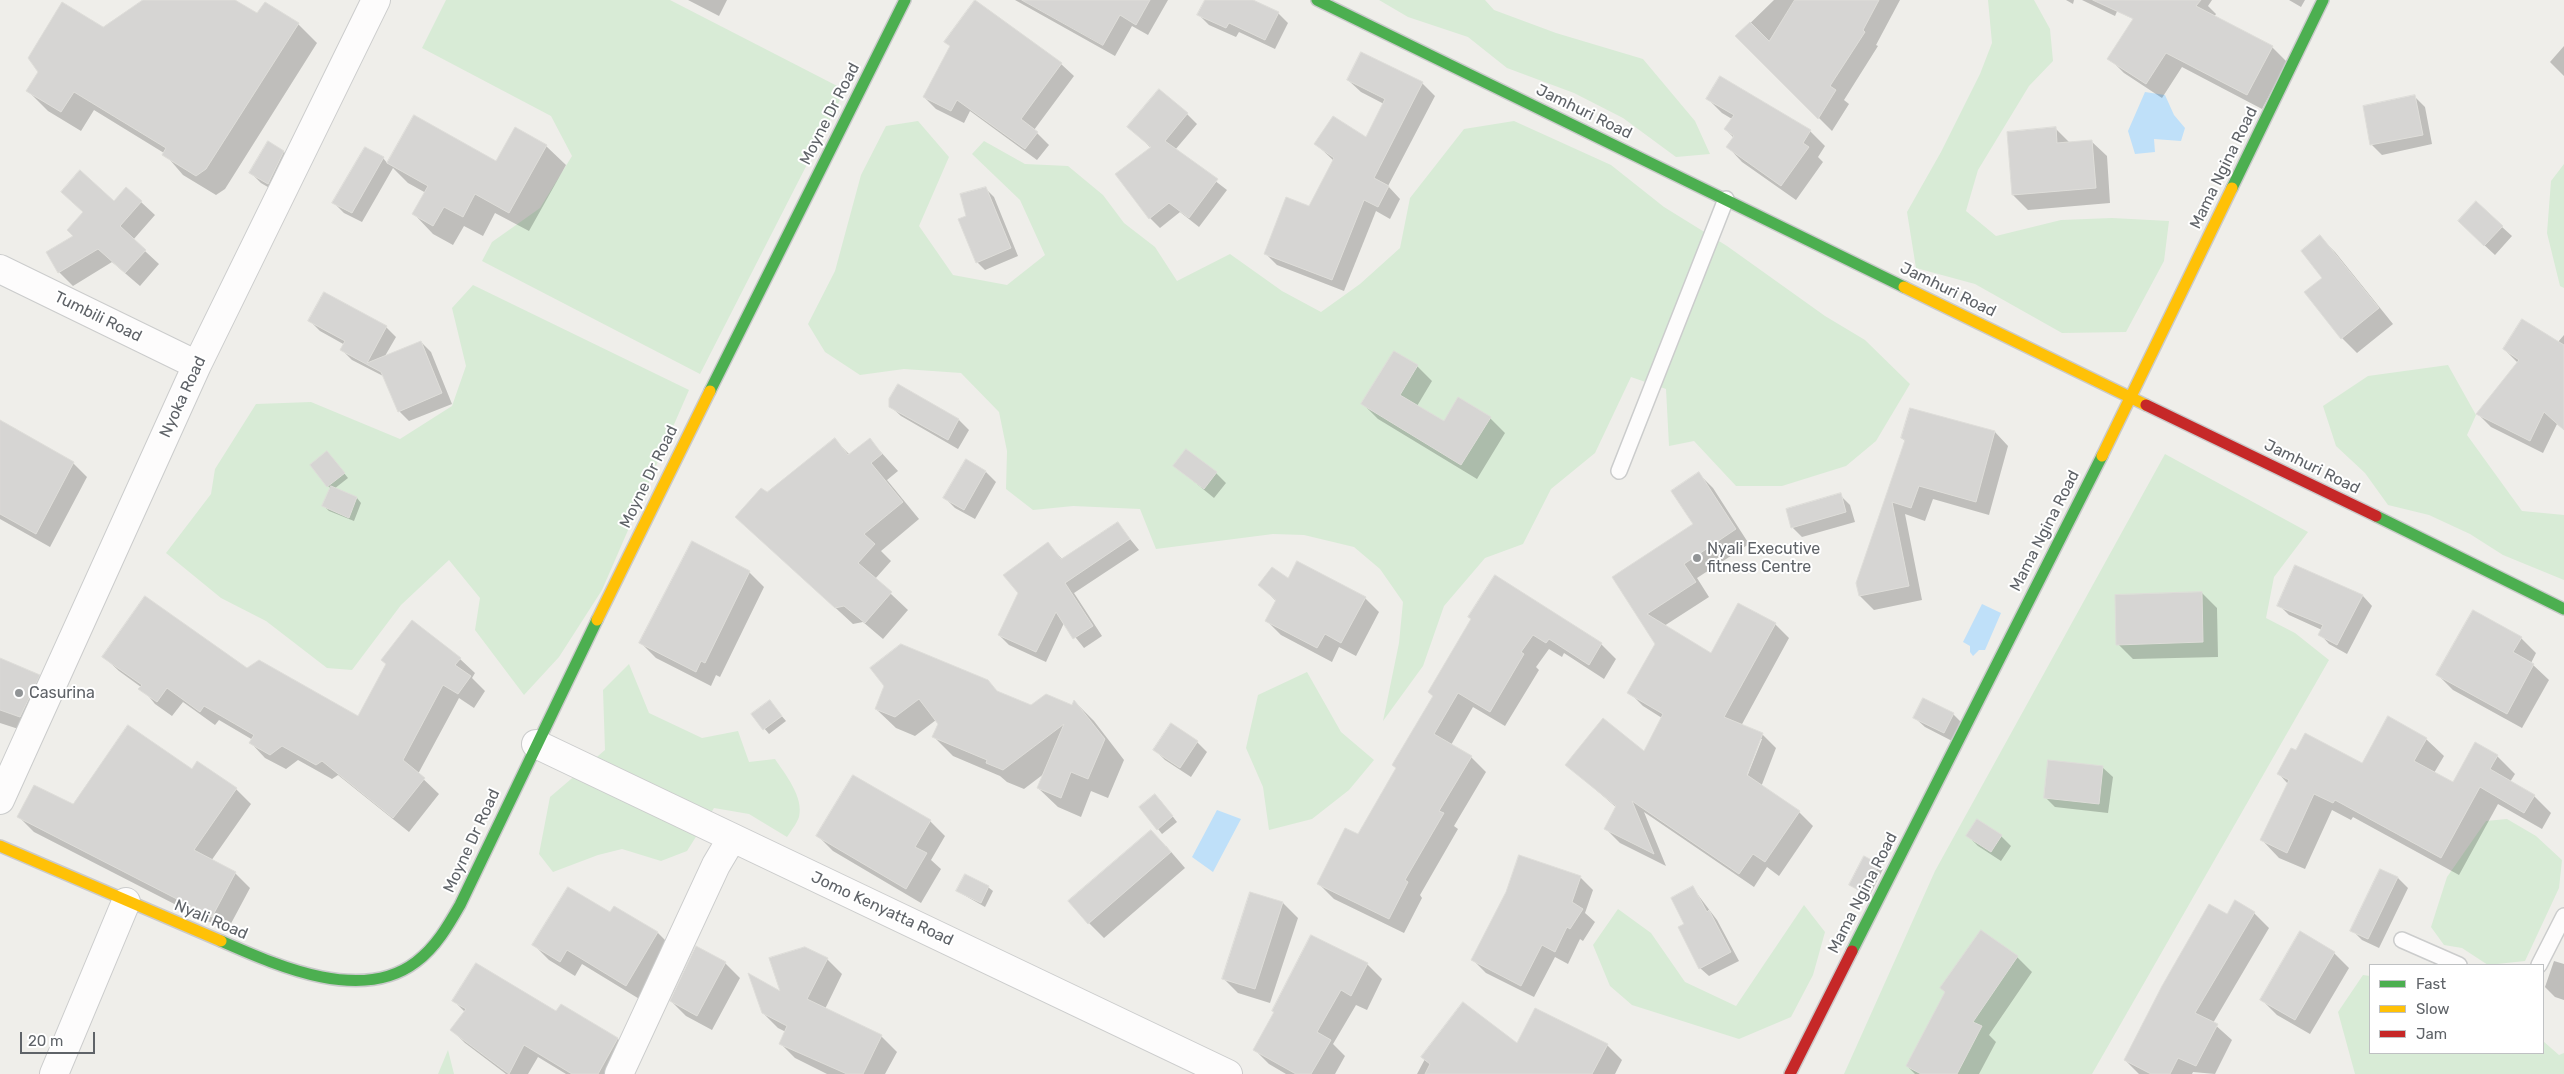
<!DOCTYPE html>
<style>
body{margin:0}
#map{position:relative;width:2564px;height:1074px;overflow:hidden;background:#efeeea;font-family:Rubik,sans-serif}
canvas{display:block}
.legend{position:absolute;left:2369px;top:964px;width:175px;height:90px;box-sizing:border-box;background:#fff;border:1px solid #bfc1c3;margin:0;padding:6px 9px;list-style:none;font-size:15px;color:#5f6368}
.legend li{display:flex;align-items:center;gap:10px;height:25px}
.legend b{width:25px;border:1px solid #bfc1c3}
.scale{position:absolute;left:20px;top:1032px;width:75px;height:22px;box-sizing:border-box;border:2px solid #5f6368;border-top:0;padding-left:6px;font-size:15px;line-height:18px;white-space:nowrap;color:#5f6368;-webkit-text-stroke:4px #fff;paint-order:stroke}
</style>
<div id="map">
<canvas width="2564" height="1074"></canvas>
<ul class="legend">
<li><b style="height:6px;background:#4caf50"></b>Fast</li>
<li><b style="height:6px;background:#ffc107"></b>Slow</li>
<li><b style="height:6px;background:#c62828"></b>Jam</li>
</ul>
<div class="scale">20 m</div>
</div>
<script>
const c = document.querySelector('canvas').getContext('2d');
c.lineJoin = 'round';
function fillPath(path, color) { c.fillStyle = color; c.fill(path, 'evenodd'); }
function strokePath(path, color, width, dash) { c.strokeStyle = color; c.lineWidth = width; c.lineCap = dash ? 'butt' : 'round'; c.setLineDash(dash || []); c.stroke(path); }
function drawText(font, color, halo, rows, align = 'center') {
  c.font = font + ' Rubik,sans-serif'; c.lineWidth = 4; c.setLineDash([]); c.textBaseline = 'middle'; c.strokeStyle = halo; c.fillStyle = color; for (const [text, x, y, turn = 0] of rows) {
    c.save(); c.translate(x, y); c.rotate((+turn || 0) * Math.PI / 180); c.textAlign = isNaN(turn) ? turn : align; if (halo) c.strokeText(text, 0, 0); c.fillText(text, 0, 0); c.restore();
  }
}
fillPath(new Path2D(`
 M446,0h224l175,90 -145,284 -218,-113 10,-19 48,-34 32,-52 -21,-40 -129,-68z
 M1379,0h106l9,10 62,23 87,26 52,62 15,33 -34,3 -53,-39 -49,-25 -67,-25 -39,-31 -60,-20z
 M1988,0h46l16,29 3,32 -24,25 -51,84 -12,41 30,25 65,-16 51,-2 57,3 -5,40 -38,71 -64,1 -87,-49 -59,-16 -9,-56 34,-60 39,-78 12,-31z
 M918,121l31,36 -30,69 34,49 54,10 38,-30 -25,-55 -48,-46 12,-13 41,23 43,2 35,29 21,28 31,24 22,34 53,-27 52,37 39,21 39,-28 40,-36 10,-50 54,-69 50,-8 97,44 53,42 63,39 98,70 40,24 45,44 -34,57 -30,25 -64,20h-46l-42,-45 -25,5 -3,-57 -35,-12 -36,76 -44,36 -28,55 -38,14 -41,48 -21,60 -40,55 16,-78 4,-41 -23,-33 -26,-22 -50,-12 -31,-1 -117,15 -16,-40 -67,-3 -40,4 -27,-21 1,-38 -8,-39 -38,-39 -57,-4 -44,6 -35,-23 -17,-28 27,-53 26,-96 25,-49z
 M2564,164v124l-4,-2 -13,-53 4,-52z
 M473,285l216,105 -87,200 -43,67 -35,38 -49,-65 5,-32 -31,-38 -48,45 -49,65 -25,-2 -61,-47 -45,-23 -55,-45 45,-59 4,-25 41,-65 55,-2 89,37 52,-33 14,-40 -14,-58z
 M2448,365l28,50 -9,20 55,76 42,4v65l-61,-25 -33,-21 -41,-19 -41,-10 -23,-32 -29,-27 -13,-40 45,-30z
 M2165,454l143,78 -34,45 -8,41 29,15 34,27 -237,414h-248l91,-203z
 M629,664l20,49 53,25 36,-7 11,31 26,-3c10,15 29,38 24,58 -2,6 -8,14 -12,20l-38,-23 -35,-6 -27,43 -26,10 -39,-12 -24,6 -45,17 -14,-18 11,-57 55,-47 -2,-60z
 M1307,672l34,60 33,28 -25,30 -37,29 -43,11 -6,-43 -17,-39 12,-53z
 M2507,819l29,17 26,24 -3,28 -34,73 -37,4 -26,-17 -18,-3 -13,-18 16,-50 39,-56z
 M1804,905l21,27 -12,43 -22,42 -52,22 -107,-34 -22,-19 -17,-41 25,-36 33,24 34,49 51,24z
 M2363,975l7,1v77h173v-12l16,14 5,-2v21h-209l-17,-62z
 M448,1050l6,24h-16z`), '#d8ebd6');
fillPath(new Path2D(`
 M2145,92l20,3 9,20 11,13 -4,13 -27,-2 1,13 -20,2 -7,-23z
 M1982,604l19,9 -16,37h-6l-6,6 -3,-4v-6l-7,-4z
 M1217,810l24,9 -28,53 -21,-15z`), '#bfe0f9');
fillPath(new Path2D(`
 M145,0h88l25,15 40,9 19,19 -92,146 -9,6 -33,-20 -19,-22 -70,-43 -13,21 -33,-20 -20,-20z
 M688,0h39l-8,16z
 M1015,0h153l-20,35 -16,-9 -17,30z
 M1206,0h44l28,13 10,10 -13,26 -36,-17 -3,5 -27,-12 -10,-10z
 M1774,0h126l-24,45 2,1 -34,54 5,4 -17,27 -95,-95z
 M2066,0h8l-1,4z
 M2082,0h40l-7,16z
 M2146,0h66l-4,6 8,8 -2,3 58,30 15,15 -25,47 -80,-42 -20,31 -38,-25 -15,-15z
 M2289,0h16l-4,7z
 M2564,46v30l-14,-14z
 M1362,54l60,29 13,13 -47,90 12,13 -10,20 -14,-8 -32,80 -67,-26 -12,-12 45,-45 24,-47 -18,-17 51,-5 17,-35 -23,-12 -13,-12z
 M1061,64l13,12 -40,54 15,15 -12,15 -67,-49 -6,12 -28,-14 -12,-12z
 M2415,97l10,10 7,37 -50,11 -10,-10z
 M1708,99l102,32 15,15 -7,11 5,5 -27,38 -54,-38 -14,-15 6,-9 -9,-9 7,-10 -10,-6z
 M1187,114l10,10 -22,26 52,40 -28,37 -19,-15 -20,16 -10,-10 1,-70 -22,-21z
 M414,117l83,45 49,-16 20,19 -37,66 -34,-18 -12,23 -19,-10 -11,19 -20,-11 -19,-20 12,-21 -18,-10 -15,-15 -31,54 -18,-9 -10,-10 49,-45 5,6z
 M2056,129l14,14 21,-2 16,15 3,47 -82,7 -15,-15z
 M268,143l16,9 10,10 -16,31 -17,-10 -10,-10z
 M985,188l9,9 24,59 -33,14 -8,-8 -10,-45z
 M127,189l28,26 -22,25 26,24 -19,22 -28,-24 -39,24 -14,-14 -12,-19 28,-17 40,-34z
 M2502,227l10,9 -17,19 -26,-24z
 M2320,237l15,15 58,72 -36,29 -15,-15 -18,-60z
 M310,321l76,6 10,10 -11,19 36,-14 10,10 21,52 -43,17 -10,-10 -14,-34 -33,-17 -10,-10 3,-5 -25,-14z
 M2564,335v95l-7,-6 -14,29 -52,-26 -13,-13 40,-51 -14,-14 54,-7z
 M1417,366l15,15 -15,25 27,17 46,-5 15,15 -28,46 -99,-60 -15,-15z
 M898,386l61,34 10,10 -11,19 -57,-33 -11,-10z
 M0,422l73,41 14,14 -37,70 -50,-28z
 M1995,432l13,14 -19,69 -56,-16 -8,22 -20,-7 17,86 -48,10 -14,-14 45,-155 -3,-3z
 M835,440l15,15 20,-15 28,31 -11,9 32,39 -38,32 10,10 -16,18 33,31 -25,29 -20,-17 -10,2 -116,-107z
 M327,452l21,26 -14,11 23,9 4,5 -7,18 -25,-10 -5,-5 7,-17 -3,-3z
 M1175,466l41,7 10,10 -12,15z
 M986,472l10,10 -21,37 -20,-11 -10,-10z
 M1699,474l14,14 36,56 -52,34 12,19 -45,29 47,29 64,-31 14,14 -48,88 21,8 14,14 -15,39 38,25 14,14 -34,50 -12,-9 -13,20 -110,-75 22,54 -46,-23 -14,-14 11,-21 -50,-43 78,-12 17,-35 -19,-12 -14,-14 28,-48 -43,-67 81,-52zM1759,739h3l-17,43 -2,-1z
 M1840,495l10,10 5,17 -53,15 -10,-10z
 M1117,523l22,27 -65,43 28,43 -18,12 -20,-25 -18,39 -37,-17 -10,-10 48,-92 16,17z
 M749,572l15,15 -44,90 -4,-2 -5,11 -55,-28 -15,-15z
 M1496,577l105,67 15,15 -12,20 -40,-26 -2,4 -13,-8 -13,18 3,3 -34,56 -32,-19 -22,38 20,12 15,15 -32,54 4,3 -38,66 2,3 -18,35 -70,-34 -15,-15 39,-48 39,-67 37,-72 -5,-5z
 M1288,580l77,18 14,14 -23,44 -17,-9 -7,15 -51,-27 -14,-14 10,-19 -17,-17z
 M2202,593l15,15 1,49 -85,2 -15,-15z
 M2363,596l9,10 -25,48 -18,-10 -9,-10 2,-4 -33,-15 -10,-10z
 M2521,638l15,15 -5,10 18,17 -27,48 -69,-38 -15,-15z
 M104,657l143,13 111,47 102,-58 15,14 -3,5 13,13 -11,17 -15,-10 -41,76 21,20 -30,38 -71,-57 -6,4 -34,-19 -12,9 -21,-11 -14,-15 2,-3 -34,-20 -4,5 -32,-23 -11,14 -17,-12 -14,-17 -22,-16z
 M0,659l39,17 20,19 -19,41 -40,-13z
 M987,681l13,13 31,13h42l2,-5 19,19 30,39 -16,38 -17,-7 -10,26 -23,-10 -20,-19 7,-15 -21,16 -17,-7 -7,-6 -47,-20 -19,-19 5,-13 -3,-4 -21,16 -19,-8 -20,-19z
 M774,707l12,14 -17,13 -16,-19z
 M1953,714l10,10 -9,18 -29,-15 -10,-9z
 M2388,718l38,21 18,17 -10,17 19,11 44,-28 18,18 -5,8 24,14 17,17 -9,16 -44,-25 -39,71 -106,-58 -2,3 -19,-10 -27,59 -26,-11 -17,-18 26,-56 -9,-10 83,-10z
 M1197,742l10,10 -16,25 -26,-17 -10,-10z
 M2102,767l11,10 -5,36 -53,-6 -10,-10z
 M193,771l43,18 15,15 -40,57 24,12 15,15 -23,43 -193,-99 -15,-15 55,-11z
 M854,776l76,45 15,15 -14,24 10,9 -20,34 -88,-52 -15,-15z
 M1160,800l17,22 -15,12 -4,-5z
 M1977,821l24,15 10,10 -10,15 -23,-15 -10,-10z
 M1166,846l19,22 -81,70 -15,-15z
 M1878,865l5,4 -14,28 -19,-12z
 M2381,870l17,8 10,10 -29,60 -17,-8 -10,-10z
 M1580,877l13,13 -8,23 10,9 -12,19 -3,-2 -12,25 -13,-7 -21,40 -48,-24 -13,-13z
 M988,887l5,4 -8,16 -28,-16z
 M1692,887l25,33 22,41 -30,15 -9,-8 -14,-44z
 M1251,894l32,9 15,15 -28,85 -32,-10 -15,-15z
 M614,907l44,26 15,15 -32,52 -59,-36 -7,12 -26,-16 -15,-15 76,-32z
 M2254,913l15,15 -56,95 19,17 -17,34 -22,-2 -1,2h-53l-14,-14z
 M1981,932l36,25 15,15 -43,63 7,7 -17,32h-64l-8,-8z
 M1312,936l55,28 15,15 -15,31 -11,-5 -23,39 12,12 -10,18h-49l-17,-10 -15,-15 21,-36z
 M2334,953l15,15 -39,66 -33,-19 -15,-15z
 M827,959l15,15 -17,35 56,27 16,16 -12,22h-58l-32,-16 -15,-15 6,-11 -8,-4 -15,-15 19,-20z
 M2554,961l10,3v36l-9,-3 -10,-10z
 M725,963l15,15 -28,52 -26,-14 -15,-15z
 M454,1001l103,12 4,-8 57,34 13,13 -12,22h-53l-28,-17 -10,17h-22l-41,-31 -13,-13 13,-18z
 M1518,1045h89l15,15 -7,14h-198l8,-15z`), '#0003');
const building = new Path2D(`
 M143,0h92l22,13 8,-11 34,21 -93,146 -10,7 -34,-21 4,-7 -92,-56 -13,20 -35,-21 12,-19 -10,-14 34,-56 41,25z
 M975,0l87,63 -41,56 17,13 -13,17 -68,-49 -6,11 -28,-14 27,-51 -6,-4z
 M1022,0h128l-14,25 -16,-10 -17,30z
 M1205,0h48l26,12 -14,28 -36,-17 -3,5 -29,-13z
 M1795,0h84l-16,30 2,2 -35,54 6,4 -18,29 -83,-83 15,-14 19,19z
 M2093,0h108l-5,6 77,40 -26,49 -81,-42 -20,31 -39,-25 26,-40z
 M1361,52l62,30 -49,96 15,8 -11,21 -14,-7 -32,80 -68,-26 22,-57 23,9 25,-48 -20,-14 19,-28 33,21 19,-38 -38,-19z
 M1720,76l91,54 -8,13 6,4 -28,39 -55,-39 8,-11 -10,-7 10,-14 -28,-16z
 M1159,89l29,24 -23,28 53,38 -29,39 -20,-15 -20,16 -34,-45 36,-27 -24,-20z
 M2415,95l8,40 -53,10 -7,-39z
 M414,115l82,46 19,-34 32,18 -38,68 -34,-19 -12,23 -19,-10 -11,19 -21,-12 16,-28 -41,-23z
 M2056,127l1,16 35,-3 4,48 -84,7 -5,-63z
 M268,141l16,10 -16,33 -19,-11z
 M365,147l19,10 -32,56 -20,-10z
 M80,170l34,31 12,-14 16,14 -22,25 26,24 -21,23 -27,-24 -40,24 -12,-21 27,-16 -6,-6 16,-18 -22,-20z
 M986,187l25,61 -35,15 -18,-44 8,-3 -6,-22z
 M2476,201l27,25 -19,20 -26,-25z
 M2320,235l59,73 -38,31 -37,-47 18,-14 -21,-27z
 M324,292l63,34 -20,37 54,-22 21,52 -44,19 -17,-40 -41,-22 5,-9 -37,-20z
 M2522,319l42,26v85l-20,-18 -14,29 -54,-27 43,-54 -16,-11z
 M1394,351l24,14 -18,30 44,26 14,-24 33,20 -30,48 -100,-61z
 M898,384l61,35 -11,21 -59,-33v-8z
 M1910,408l85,23 -19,71 -57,-16 -8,22 -19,-6 17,84 -50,10 -3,-13 49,-143 -4,-2z
 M0,420l74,42 -38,72 -36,-20z
 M835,438l13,17 22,-17 12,16 -11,9 32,39 -39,32 11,10 -17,19 34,29 -27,31 -21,-17 -9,2 -100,-91 26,-29 6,4z
 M1186,449l31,23 -13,17 -31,-23z
 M327,451l18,22 -18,14 -17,-22z
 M966,459l20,12 -22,39 -21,-12z
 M1699,472l37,57 -52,35 12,18 -49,32 64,39 27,-50 38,20 -52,94 39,16 -16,42 53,36 -35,51 -12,-8 -14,20 -107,-73 22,53 -50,-25 12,-23 -51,-41 38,-47 41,33 19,-37 -36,-21 28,-49 -43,-67 81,-53 -22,-33z
 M331,486l26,11 -8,21 -27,-12z
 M1841,493l5,19 -55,16 -5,-19z
 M1118,522l12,17 -65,44 28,43 -20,13 -17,-27 -20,40 -38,-17 20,-42 -15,-18 45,-33 13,17z
 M692,541l58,30 -45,92 -4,-2 -5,11 -57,-29z
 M1297,561l69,36 -25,46 -16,-9 -8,14 -52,-27 11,-21 -18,-15 14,-18 16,11z
 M2295,565l68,30 -26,50 -19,-10 5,-10 -46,-19z
 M1495,575l107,68 -13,22 -40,-26 -3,4 -13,-8 -12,17 3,2 -34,58 -32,-19 -24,41 38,22 -33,55 5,2 -39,67 3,2 -19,37 -72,-35 28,-56 13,6 38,-66 -4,-3 41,-69 -5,-4 43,-73 -3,-2z
 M2202,592l1,50 -87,3 -1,-50z
 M145,596l102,72 12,-8 99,56 28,-52 -5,-4 31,-40 49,38 -6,7 16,11 -13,18 -15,-9 -40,75 22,18 -32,40 -71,-57 -6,4 -34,-19 -12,9 -21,-12 5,-8 -50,-29 -4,6 -33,-24 -10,14 -19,-13 4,-4 -40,-28z
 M2473,610l49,27 -9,15 21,12 -27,50 -71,-39z
 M901,644l87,36 9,11 34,14 15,-11 26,11 2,-5 31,39 -17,40 -17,-7 -10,26 -24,-10 27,-64 -61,46 -17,-7 1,-3 -55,-23 6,-13 -19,-25 -24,18 -20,-8 9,-23 -14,-18z
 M0,658l40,17 -20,42 -20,-7z
 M1923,698l31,15 -10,20 -31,-15z
 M770,700l12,16 -19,14 -12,-16z
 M2388,716l39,22 -13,23 39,21 22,-40 23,13 -8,14 45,26 -11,18 -44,-26 -39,71 -106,-58 -2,3 -19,-9 -27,59 -27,-13 29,-60 -12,-6 14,-26 5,2 9,-17 57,30z
 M1171,723l27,18 -18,27 -27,-18z
 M128,725l64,44 5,-8 40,27 -43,62 42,22 -24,45 -195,-100 17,-32 39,19z
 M2048,760l55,6 -4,38 -55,-6z
 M853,775l78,45 -16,27 12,6 -21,36 -90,-53z
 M1155,794l18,22 -16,14 -18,-23z
 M1977,819l25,16 -11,17 -25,-16z
 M1151,830l20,22 -83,72 -20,-23z
 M1519,855l62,21 -9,26 11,7 -13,20 -3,-2 -12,25 -13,-7 -21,41 -50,-26 35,-68z
 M1864,856l15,8 -15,29 -15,-8z
 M2380,869l18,8 -30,62 -18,-8z
 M965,874l24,12 -8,17 -25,-12z
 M1693,886l14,26 2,-2 22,42 -32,17 -21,-42 6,-3 -13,-26z
 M568,887l42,25 4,-6 44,26 -32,54 -59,-36 -7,12 -28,-17z
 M1250,892l33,10 -28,87 -33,-10z
 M2235,900l20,12 -60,101 23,11 -22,42 -18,-8 -8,16h-19l-27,-14 38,-74 47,-82 18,10z
 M1981,930l37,26 -45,66 9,4 -25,48h-36l-15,-8 39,-74 -5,-4z
 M2300,931l35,21 -40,68 -35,-20z
 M1311,935l57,28 -17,33 -10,-6 -24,42 14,8 -20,34h-15l-43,-24 21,-38 -2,-1z
 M696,946l30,16 -29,54 -27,-15z
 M805,947l23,11 -21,41 75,36 -19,39h-16l-68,-30 8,-18 -25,-13 -14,-40 32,18 -11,-33z
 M476,963l80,48 5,-7 57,34 -20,36h-26l-48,-29 -15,29 -59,-44 16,-21 -14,-8z
 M1463,1002l54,41 18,-35 73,36 -16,30h-167l5,-10 -9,-7z`);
fillPath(building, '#d6d5d3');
strokePath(building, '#deddd9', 1);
const lane = new Path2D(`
 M1619,471l107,-272
 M2402,940l57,25
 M2539,965l25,-49`);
const street = new Path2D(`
 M0,269l197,96
 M536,744l692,330
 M0,800l197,-435 179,-365
 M54,1074l72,-172
 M619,1074l97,-209 16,-27`);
const fast = new Path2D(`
 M1317,0l587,287
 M2232,188l91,-188
 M710,391l195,-391
 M2376,516l188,93
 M221,941c55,24 140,63 195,21 20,-15 32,-36 44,-57l137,-285
 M1852,951l250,-495`);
const slow = new Path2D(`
 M1904,287l242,118
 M2102,456l130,-268
 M597,620l113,-229
 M0,846l221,95`);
const jam = new Path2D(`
 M2146,405l230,111
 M1790,1074l62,-123`);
strokePath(lane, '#cbcccc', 18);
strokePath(street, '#cbcccc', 30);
strokePath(fast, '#cacacb', 14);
strokePath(slow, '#cacacb', 14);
strokePath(jam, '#cacacb', 14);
strokePath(lane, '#fdfcfc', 15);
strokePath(street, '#fdfcfc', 28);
strokePath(fast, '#4caf50', 11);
strokePath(slow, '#ffc107', 11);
strokePath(jam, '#c62828', 11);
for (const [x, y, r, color] of [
 [1697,558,5,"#919496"],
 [19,693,5,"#919496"]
]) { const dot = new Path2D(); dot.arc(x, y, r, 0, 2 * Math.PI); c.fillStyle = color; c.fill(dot); strokePath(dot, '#fff', 2); }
drawText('16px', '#5f6368', '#fff', [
 ["Jamhuri Road",1584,112,26],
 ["Moyne Dr Road",830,114,-63],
 ["Mama Ngina Road",2224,168,-64],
 ["Jamhuri Road",1948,290,26],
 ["Tumbili Road",98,317,26],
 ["Nyoka Road",183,397,-65],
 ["Jamhuri Road",2312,467,26],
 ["Moyne Dr Road",649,477,-64],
 ["Mama Ngina Road",2045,531,-63],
 ["Moyne Dr Road",472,841,-65],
 ["Mama Ngina Road",1863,893,-63],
 ["Jomo Kenyatta Road",882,909,25],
 ["Nyali Road",211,920,23]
]);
drawText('16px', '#5f6368', '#fff', [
 ["Nyali Executive",1707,549],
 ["fitness Centre",1707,567],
 ["Casurina",29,693]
], 'left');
</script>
